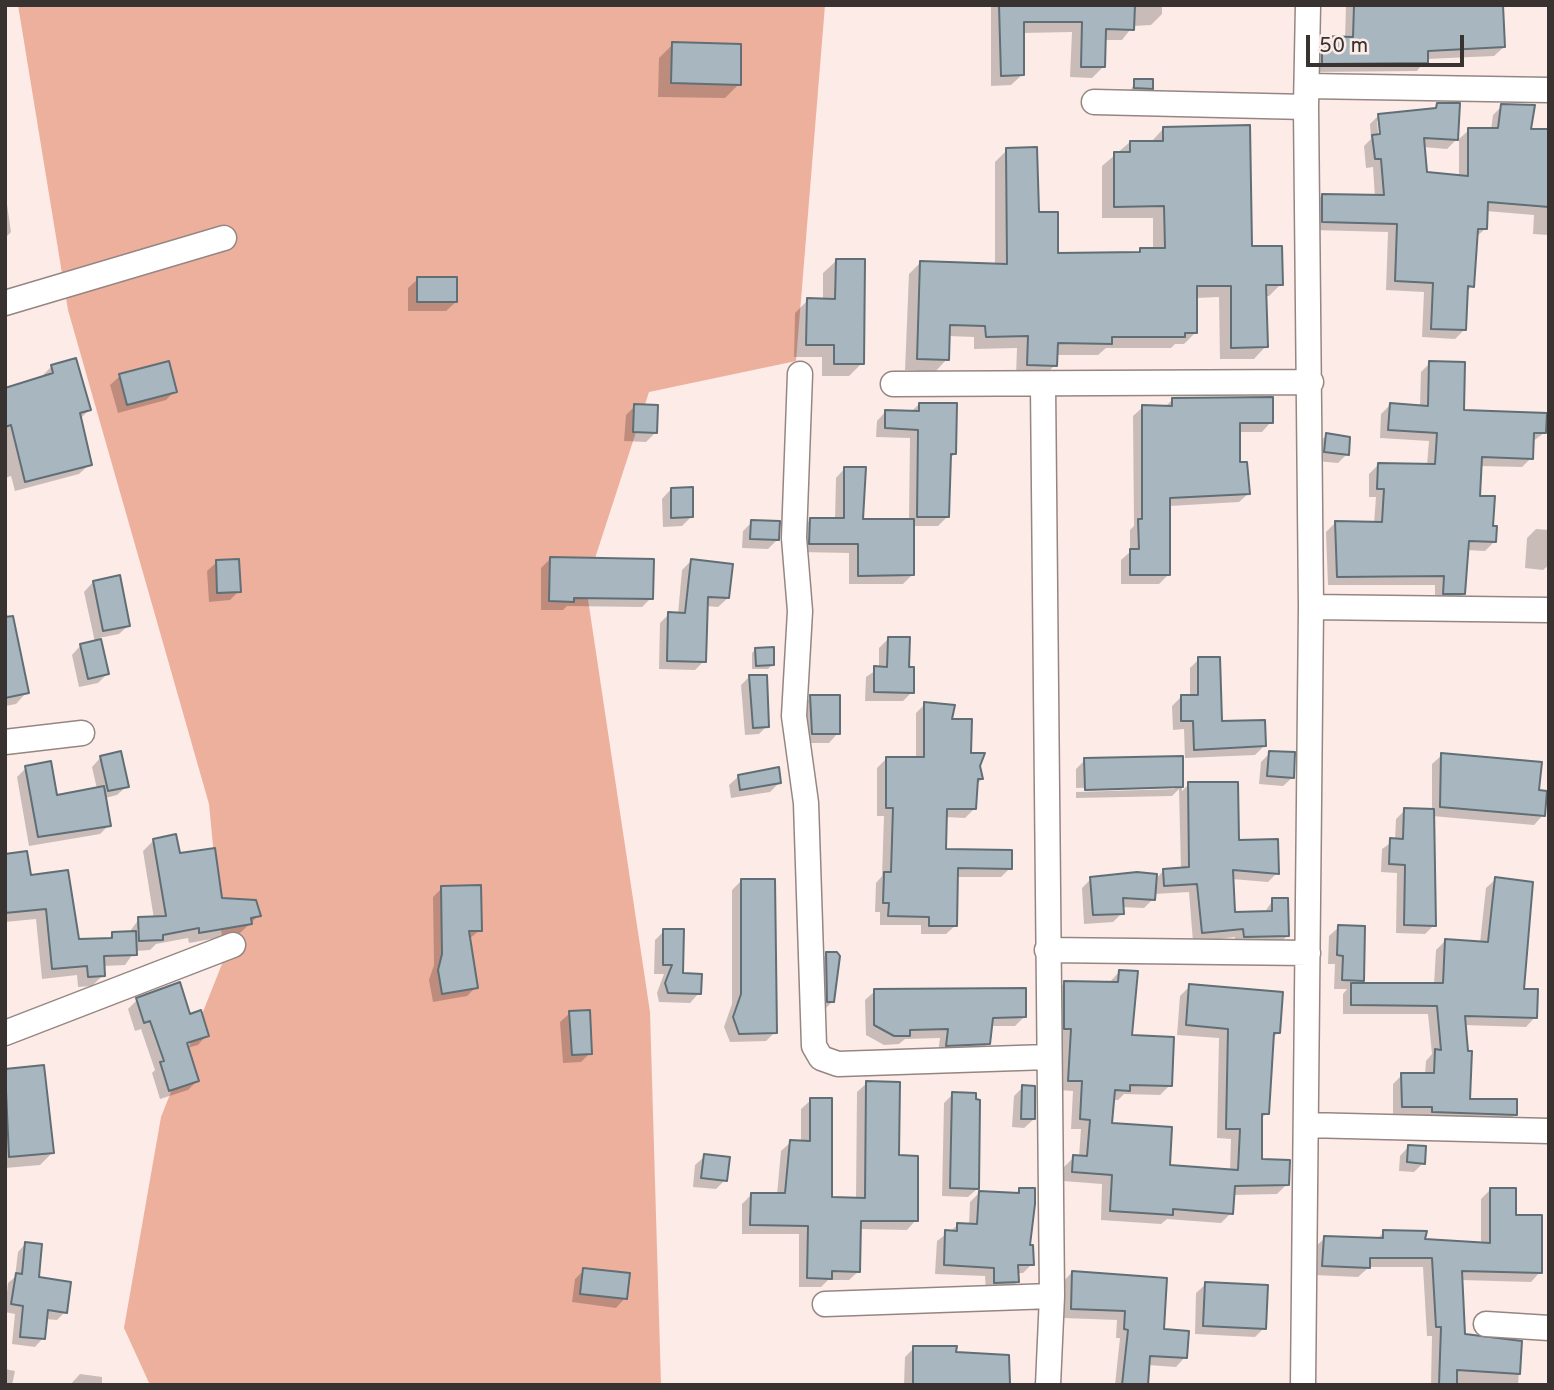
<!DOCTYPE html>
<style>
body{margin:0}
#map{position:relative;width:1554px;height:1390px;overflow:hidden;background:#fcebe6;font-family:Overpass,sans-serif}
canvas{display:block}
.frame{position:absolute;inset:0;border:7px solid #383230;pointer-events:none}
.scale{position:absolute;left:1306px;top:35px;width:158px;height:32px;box-sizing:border-box;border:4px solid #383230;border-top:0;padding-left:9px;font-size:21px;line-height:24px;white-space:nowrap;color:#383230;-webkit-text-stroke:5px #fcebe6;paint-order:stroke}
</style>
<div id="map">
<canvas width="1554" height="1390"></canvas>
<div class="frame"></div>
<div class="scale">50 m</div>
</div>
<script>
const c = document.querySelector('canvas').getContext('2d');
c.lineJoin = 'round';
function fillPath(path, color) { c.fillStyle = color; c.fill(path, 'evenodd'); }
function strokePath(path, color, width, dash) { c.strokeStyle = color; c.lineWidth = width; c.lineCap = dash ? 'butt' : 'round'; c.setLineDash(dash || []); c.stroke(path); }
fillPath(new Path2D(`
 M18,5h807l-29,356 -147,31 -63,194 64,426 11,373h-511l-26,-57 37,-211 63,-158 -15,-155 -141,-494z`), '#edb09d');
fillPath(new Path2D(`
 M991,5h171v9l-11,11 -18,1 -11,14h-18l-1,27 -11,11 -22,-1 2,-45 -50,1 1,41 -12,11 -20,1z
 M1346,5h121l37,42 -10,9 -68,3 -9,12 -104,1 1,-25 9,-9 22,1z
 M673,44l66,40 -14,14 -67,-1 1,-39z
 M1135,81l16,7 -4,4h-17z
 M1437,105l19,35 -9,9 -24,-2 3,27 33,3v-38l10,-9h22l2,-15 9,-9 27,25 20,58v46l-16,-1 1,-19 -48,-4 -1,18 -10,9 -3,48 -6,6 -1,37 -10,10 -33,-2 2,-45 -38,-2 2,-58 -75,-2v-25l9,-10 53,2 -2,-30 -7,1 -2,-22 7,-7 -1,-15 9,-9 53,-5zM1377,121h4l1,22h-3z
 M1163,129l87,119 31,36 -12,12h-4l1,50 -12,13h-34l-1,-62 -23,1v34l-12,12h-9l-4,4h-65l-8,7h-43v10l-12,12 -27,-1 1,-28 -43,1v-12l-26,-1 -1,23 -12,13 -30,-2 4,-96 12,-12 74,3v-103l12,-12 50,105 79,-1 5,-5h12v-31h-51v-52l28,-24h21z
 M5,191l6,41 -6,6z
 M836,261l26,102 -13,13h-27v-19h-28l1,-44 13,-13h15v-27z
 M418,279l38,23 -10,9h-38v-23z
 M1430,363l32,49 82,21 -12,9 -1,16 -9,9 -42,-1 -2,31 16,45 -9,9 -18,-1 -3,43 -9,9h-20v-17h-107l-2,-53 9,-9 39,1 2,-27h-7v-23l9,-9h49l2,-24 -49,-3 1,-24 9,-9 30,2 1,-35z
 M51,367l38,43 -9,9 10,45 -11,10 -64,17 -4,-15 -6,2v-88l36,-13z
 M120,376l55,15 -9,9 -48,13 -8,-28z
 M1173,399l98,23 -9,10h-24v31l11,30 -10,9 -70,4v68l-10,10h-38v-24l9,-8v-22l4,-4 -1,-110 10,-9h22z
 M919,404l36,50 -6,5 -2,58 -9,9h-26v49l-9,9h-54v-31l-48,-1v-23l9,-9h25l1,-42 9,-10 16,52 48,1 1,-83 -34,-1 1,-16 9,-10 25,1z
 M635,406l20,27 -9,9 -22,-1 2,-26z
 M1327,435l20,19 -9,9 -22,-2 1,-17z
 M671,489l20,28 -9,9 -19,1 -1,-28z
 M752,522l26,17 -10,10 -26,-1 1,-17z
 M1536,529l13,1v35l-6,5 -18,-2 2,-30z
 M550,559l101,39 -9,9 -75,-1 -4,4h-22v-42z
 M692,560l36,38 -10,9 -12,-1 -2,55 -9,9 -36,-1 1,-46 9,-9h9l4,-44z
 M217,562l22,29 -9,9 -21,2 -2,-31z
 M93,582l36,43 -10,9 -20,4 8,36 -9,9 -19,4 -7,-32 9,-10 14,-3 -11,-50z
 M5,606l22,86 -11,12 -11,2z
 M889,638l18,31 5,23 -9,9h-38l1,-24 13,-9v-20z
 M756,649l16,16 -4,4h-16v-16z
 M1199,659l21,64 44,23 -9,9 -70,3 -1,-29 -11,1 -1,-24 9,-9h9v-29z
 M749,677l18,49 -8,8 -14,1 -4,-50z
 M811,697l27,36 -9,10h-26l-1,-37z
 M925,704l25,16 28,45 4,14 -6,6 -2,24 -9,9 -20,-1 -1,34 66,17 -9,9h-45v48l-10,9h-25v-9h-41v-13h-5l1,-29 6,-7 2,-60h-7v-48l9,-9h30v-46z
 M1270,753l23,24 -10,9 -24,-2 2,-22z
 M1442,755l95,37 6,23 -9,10 -102,-9 2,109 -9,9 -29,-1 1,-60 -16,-1 1,-23 13,-9 1,-21 9,-9 27,1v-47z
 M101,757l26,29 -10,9 -12,3 4,27 -9,9 -71,12 -12,-69 9,-9 29,29 42,-8 -5,-22z
 M1181,757l1,34 7,-7 48,58 40,31 -9,9 -36,-3 1,35 31,-1 9,-13 14,36 -9,9 -43,1v-9l-42,5 -4,-50 -35,2 -1,5 -9,9 -23,-1 1,6 -9,9 -29,2 -2,-36 9,-9 64,1 9,-10h17l-2,-81 -7,7 -96,2v-6l99,-3v-3l-99,2v-19l9,-9z
 M739,776l40,7 -9,9 -39,6 -2,-13z
 M154,840l24,15 42,45 39,15 -20,19 -50,9 -1,-5 -32,6 -6,6 -15,1 -10,14 -22,1v9l-11,11 -14,1 -1,-12 -35,4 -6,-60 -31,3v-75l2,9 22,21 49,63 30,-1 5,-5h15l11,-15h15l-11,-68z
 M1496,879l27,112 12,26 -9,10 -62,-2 4,76 47,14 -9,9 -82,-3v-6l-31,1v-32l9,-9h23l1,-14 6,-7 -4,-40h-85v-20l4,-5h-13l1,-25h-7l1,-28 10,-9 24,53 -5,5h76l2,-35 9,-9 35,2 6,-55z
 M741,881l34,151 -9,9 -36,1 -6,-15 8,-23v-114z
 M442,888l38,42 -12,10 8,47 -9,9 -34,6 -4,-22 5,-15 -1,-68z
 M664,931l17,43 18,19 -9,10 -31,-1 -2,-9 7,-19h-10l1,-34z
 M827,954l5,48 -9,9 -6,-48z
 M1119,972l11,65 40,48 -10,10 -36,-1 -6,6h-6l-1,25 57,41 62,5 1,-32 -14,-1 2,-100 -42,-3 3,-39 10,-10 88,47 -6,5 -5,75 -7,7v40l27,24 -10,10 -45,1 -1,18 -10,10 -54,-4 -6,5 -60,-4 1,-36 -39,-3 1,-14 10,-10h5l2,-28h-10l2,-38 -14,-1 3,-52h-7v-45l9,-10h45z
 M875,991l149,26 -9,9h-25l-2,17 -9,10 -41,1 2,-16 -35,1 -6,5 -15,1 -18,-10 -1,-35z
 M137,1000l52,16 18,19 -9,10 -11,3 10,33 -9,9 -28,9 -8,-26 3,-3 -14,-41 -6,2 -7,-22z
 M570,1013l20,40 -9,9 -18,1 -3,-41z
 M5,1070l47,83 -12,12 -35,3z
 M867,1083l30,74 19,63 -9,10 -48,-1v42l-10,9h-21l-7,7h-22v-53h-57v-30l9,-9h26l4,-44 10,-9h10v-33l10,-9 20,99h25l1,-107z
 M1023,1087l11,32 -10,9 -12,-1 2,-31z
 M953,1094l25,94 -10,9 -26,-1 2,-93z
 M1409,1146l14,17 -9,9 -15,-1 1,-15z
 M705,1156l20,24 -9,9 -23,-2 2,-22z
 M1491,1189l23,28 26,55 -9,10 -70,-2 2,55 58,8 -3,42h-87l1,-49h-5l-4,-69h-54l-11,10 -44,-2 1,-28 10,-9 51,2 8,-8 38,9 59,4v-46z
 M1019,1190l13,74 -9,9h-6v9l-9,9 -22,1 -1,-16 -50,-2 2,-33 21,-16h11l1,-23 9,-9 35,2z
 M26,1243l11,35 28,34 -8,8 -12,-1 -2,19 -8,9 -23,-3 3,-30 -10,-2 3,-29 7,-6 3,-25z
 M584,1270l41,28 -9,10 -44,-6 3,-23z
 M1072,1272l90,58 23,27 -9,10 -28,-2 -1,20h-32l5,-47h-4l1,-18 -54,-2v-36z
 M1206,1284l58,44 -9,9 -60,-3 1,-41z
 M914,1348l93,8 1,29h-104l1,-28z
 M5,1369l10,2 -3,14h-7z
 M80,1374l22,3v8h-32z`), '#0003');
const building = new Path2D(`
 M999,5h136l-1,25 -28,-1 -1,38h-24l1,-45h-58v53l-23,1z
 M1354,5h149l2,42 -77,4v12l-106,1v-28l31,1z
 M672,42l69,2v41l-70,-2z
 M1134,79h19v10l-19,-1z
 M1437,103h23l-2,37 -34,-2 3,34 41,4v-48h30l3,-24 34,1 -4,24h18v78l-61,-5 -1,27h-9l-4,58 -6,-1 -2,44 -35,-1 2,-46 -38,-2 2,-57 -75,-2v-28l62,1 -3,-36h-6l-3,-24 8,-1 -2,-20 58,-6z
 M1250,125l2,121h30l1,39h-17l2,62 -37,1v-62h-34v47h-12v4h-73v7l-54,-1 -1,23 -30,-1 1,-29 -42,1 -1,-11 -35,-1 -1,35 -32,-1 3,-98 87,3 -1,-116 31,-1 2,65h19v41l82,-1v-4h25l-1,-42 -50,1v-55h16v-11h33v-14z
 M836,259h29l-1,105h-30v-19h-28l1,-47 28,1z
 M417,277h40v25h-40z
 M76,358l15,52 -11,3 12,52 -67,17 -14,-57 -6,2v-39l48,-15 -2,-8z
 M169,361l8,31 -50,13 -8,-31z
 M1429,361l36,1 -1,48 83,3 -1,20h-12l-1,26 -51,-2 -2,39h15l-2,30h4l-1,16 -27,-1 -4,53h-22l1,-18 -107,1 -2,-56 47,1 2,-33h-7l1,-26 57,1 2,-31 -49,-3 2,-27 38,3z
 M1273,397v26h-33v39h7l3,32 -80,4v77h-40v-26h9l-1,-30h4v-114l30,1v-8z
 M919,403h38l-1,51h-5l-2,63h-32l1,-87 -33,-2v-18l34,1z
 M634,404l24,1 -1,28 -24,-1z
 M1326,433l24,4 -1,18 -25,-3z
 M844,467h22l-3,52h51v56l-56,1v-32h-49l1,-26h34z
 M693,487v30l-22,1v-30z
 M751,520l29,1 -1,19 -29,-1z
 M550,557l104,2 -1,40 -79,-1v4l-25,-1z
 M239,559l2,33 -24,1 -1,-33z
 M691,559l42,5 -4,34 -21,-1 -2,65 -39,-1 1,-49 17,1z
 M120,575l10,51 -27,5 -10,-50z
 M13,616l16,77 -24,5v-81z
 M888,637h22l-1,30h5v26l-40,-1v-26l13,1z
 M101,639l8,35 -21,5 -8,-35z
 M774,647v18l-18,1 -1,-18z
 M1198,657h22l2,64 43,-1 1,26 -72,4 -1,-29h-12v-26h17z
 M749,675h18l2,52 -16,1z
 M810,695h30v39h-28z
 M924,702l31,3 -3,14h20l-1,34h14l-5,13 3,13h-5l-2,30h-29l-1,40 66,1v19l-54,-1 -1,58h-28v-9l-41,-1 1,-13h-6l1,-31h7l2,-64h-7v-51h38z
 M121,751l8,36 -21,4 -8,-35z
 M1269,751l26,1 -1,26 -27,-2z
 M1441,753l101,9 -3,28 8,1 -2,25 -105,-9z
 M1183,756v31l-98,3 -1,-32z
 M51,761l6,34 47,-9 7,40 -73,11 -13,-71z
 M779,767l2,16 -41,7 -2,-15z
 M1188,782h50l1,58 39,-1 1,35 -46,-4 2,42 37,-1v-13h16l1,38 -45,1 -1,-8 -41,4 -5,-49 -33,2 -1,-17 26,-2z
 M1404,808l30,1 2,117 -32,-1 1,-60 -16,-1 1,-26 13,1z
 M176,834l4,19 35,-5 7,50 34,2 5,16 -10,2 1,6 -53,9v-5l-36,7v5l-24,1 -1,-24 28,-1 -13,-77z
 M27,851l4,24 37,-5 11,69 33,-1v-6l24,-1 1,24 -33,1 1,20 -17,1 -1,-11 -35,3 -6,-60 -41,4v-59z
 M1137,872l20,2 -2,26 -32,-2 1,16 -31,1 -3,-38z
 M1495,877l38,5 -9,107h14l-1,29 -72,-2 3,35h4l-2,48h47v16l-85,-3v-5h-30l-1,-34h33l1,-24 6,1 -4,-44 -86,-1v-22h92l2,-44 43,3z
 M741,879h34l2,154 -38,1 -6,-17 8,-23z
 M481,885l1,46h-13l9,57 -36,6 -4,-24 4,-16 -1,-68z
 M1338,925l27,1 -1,55 -22,-1 1,-24 -6,-1z
 M663,929h21l-1,44 19,1 -1,20 -33,-1 -3,-10 7,-18h-9z
 M826,952h11l3,4 -6,46h-7z
 M1119,970l19,1 -6,64 42,2 -2,49 -42,-1v6l-15,-1 -3,33 60,4 -2,38 68,5 2,-41h-14l2,-100 -42,-4 3,-41 94,8 -3,41h-6l-5,81h-7v45l28,1 -1,25 -54,1 -2,28 -60,-5v6l-63,-4 2,-36 -40,-3 1,-17 14,1 3,-36 -10,-1 2,-38h-14l3,-52h-7v-48l54,1z
 M180,982l10,32 11,-4 8,26 -22,7 12,38 -30,10 -9,-29 4,-1 -14,-40 -6,2 -8,-25z
 M1026,988v29l-33,1 -3,26 -44,2 2,-17 -38,1v6h-16l-20,-11v-36z
 M590,1010l2,44 -20,1 -3,-44z
 M44,1065l10,88 -45,4 -4,-88z
 M866,1081l34,1 -1,73 19,1v65h-57l-1,51 -28,-1v8l-25,-1 1,-52 -58,-1 1,-32h34l5,-53 20,1v-43h22v99l33,1z
 M1022,1085l13,1v33h-14z
 M952,1092l24,1v6l4,1 -1,89 -29,-1z
 M1408,1145l18,1 -1,18 -18,-2z
 M704,1154l26,3 -3,24 -26,-3z
 M1019,1188h16v16l-5,41h3l1,20h-16l1,17 -25,1v-15l-50,-3 1,-35 12,1v-8l20,1 2,-33 40,2z
 M1490,1188h26v27h26v58l-80,-2 3,63 57,7 -2,33 -63,-4v15h-18l2,-58h-5l-4,-69h-62v10l-48,-2 2,-30 59,2v-8l44,1 -2,8 65,4z
 M25,1242l17,2 -3,33 32,5 -4,31 -19,-3 -3,29 -25,-2 3,-31 -12,-2 5,-31 6,1z
 M583,1268l47,5 -3,26 -47,-5z
 M1072,1271l95,7 -3,51 25,2 -2,27 -37,-2 -2,29h-26l6,-55 -4,-1 1,-18 -54,-2z
 M1205,1282l63,3 -2,44 -63,-3z
 M913,1346h44l-1,6 53,3 1,29 -97,1z`);
fillPath(building, '#a8b7bf');
strokePath(building, '#606e75', 2);
const minor = new Path2D(`
 M1307,86l242,4
 M1094,102l212,5
 M5,303l219,-65
 M800,374l-6,164 6,73 -6,105 12,87 8,243 7,12 17,6 210,-7
 M893,384l418,-2
 M1043,385l9,911 -4,89
 M1311,607l238,3
 M5,742l77,-9
 M1047,950l261,3
 M5,1033l228,-88
 M1306,1125l243,6
 M825,1304l227,-8
 M1486,1324l63,4
 M1303,1385l8,-778 -5,-500 2,-102`);
strokePath(minor, '#968682', 27);
strokePath(minor, '#fff', 24);
</script>
